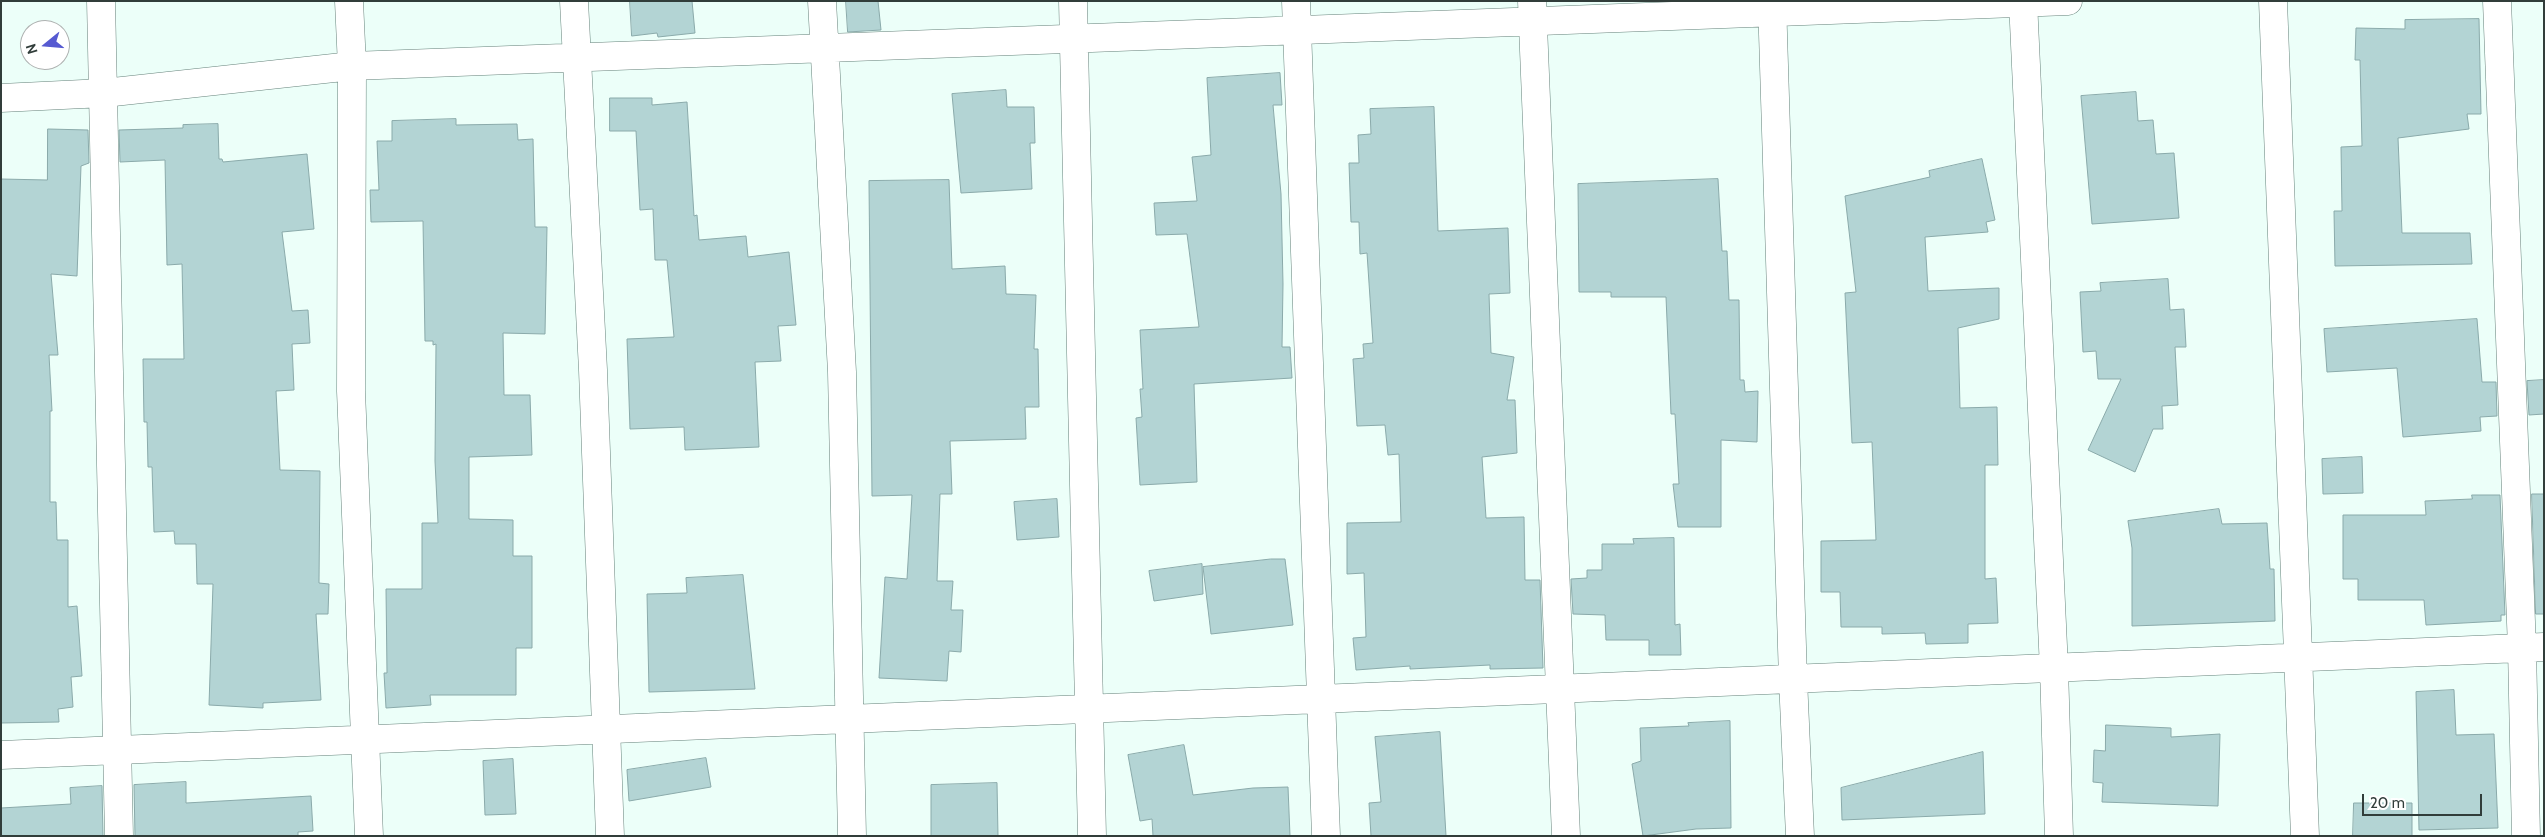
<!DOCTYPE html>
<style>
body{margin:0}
#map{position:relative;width:2545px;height:837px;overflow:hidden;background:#ecfff9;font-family:Cabin,sans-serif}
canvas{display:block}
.frame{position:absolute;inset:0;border:2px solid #313d3a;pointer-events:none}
.north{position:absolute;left:20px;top:20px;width:50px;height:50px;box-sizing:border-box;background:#fff;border:1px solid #adb1b0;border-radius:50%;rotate:253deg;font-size:14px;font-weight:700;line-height:20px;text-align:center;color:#313d3a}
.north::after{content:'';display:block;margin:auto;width:18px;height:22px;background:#565ad1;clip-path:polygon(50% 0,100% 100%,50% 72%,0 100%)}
.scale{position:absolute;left:2362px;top:794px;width:120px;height:22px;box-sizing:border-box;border:2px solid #313d3a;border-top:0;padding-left:6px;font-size:15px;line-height:18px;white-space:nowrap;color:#313d3a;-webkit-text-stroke:4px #fff;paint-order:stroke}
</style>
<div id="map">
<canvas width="2545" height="837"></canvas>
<div class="frame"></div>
<div class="north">N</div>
<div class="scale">20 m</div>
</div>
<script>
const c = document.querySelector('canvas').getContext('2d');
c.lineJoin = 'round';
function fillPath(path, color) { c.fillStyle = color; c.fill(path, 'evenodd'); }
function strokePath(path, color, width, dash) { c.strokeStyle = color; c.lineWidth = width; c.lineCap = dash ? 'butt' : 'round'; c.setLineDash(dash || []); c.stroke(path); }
const building = new Path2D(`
 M630,1h62l3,32 -37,4 -1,-4 -25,3z
 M846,1h32l3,29 -33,2z
 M2479,19l2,95h-14l2,15 -71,9 4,95h68l2,31 -137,2 -1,-55h8l-1,-64 21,-1 -2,-86h-5l1,-32 49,1v-9z
 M1280,73l2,32h-9l8,89 2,90 -1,63h8l2,31 -98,6 3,98 -57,3 -4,-67 6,-1 -2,-28h3l-3,-59 59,-3 -12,-93 -31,1 -2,-32 43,-2 -5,-44 19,-2 -4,-77z
 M1006,90l1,17h27l1,36h-5l2,46 -71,4 -9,-99z
 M2136,92l2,29 15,-1 3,34 18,-1 5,65 -87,6 -11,-128z
 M610,98h42v7l35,-3 7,114 3,-1 2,25 47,-4 2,21 41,-5 7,73 -18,1 3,35 -26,1 4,85 -74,3 -1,-23 -54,2 -3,-90 47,-2 -7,-77h-12l-2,-51 -13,1 -4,-79h-26z
 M1434,107l4,124 70,-3 2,65 -21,1 2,59 23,4 -7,43h8l2,53 -35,4 4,61 38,-1 1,63h15l3,88 -53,1v-4l-80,4v-3l-54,4 -3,-32 13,-1 -2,-64 -17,1v-51l54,-1 -2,-68 -11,1 -3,-30 -28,1 -4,-67 11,-1 -1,-14 10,-1 -6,-90 -7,1 -1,-32h-8l-2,-59h10l-1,-28 13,-1 -1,-25z
 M456,119v6l61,-1 1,16 15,-1 2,88h12l-2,107 -42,-1 1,62h26l2,60 -63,2v62l44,1v36h19v92h-16v47h-86l1,10 -45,3 -2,-35h3l-1,-84h36v-66h16l-3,-62 1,-117 -3,1v-4h-8l-2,-120 -52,1 -1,-32h9l-2,-49h15v-20z
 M218,124l1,35h3l1,3 84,-8 7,75 -32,3 10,79 16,-1 2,33 -18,1 2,46 -18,1 4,79 40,1 -1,112 10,1 -1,30h-12l5,86 -58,3v5l-54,-3 4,-121h-16l-1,-40h-21l-1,-13 -20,1 -2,-65h-4l-1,-45h-3l-1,-63h41l-2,-95 -15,1 -2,-105 -45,2 -1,-32 64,-2v-3z
 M48,129l40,1 1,33 -8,3 -4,110 -26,-2 7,81h-9l3,56h-2v91h6l1,38h11v67l9,-1 5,70 -11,1 2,30 -15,2 1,13 -58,1v-544l46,1z
 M1982,159l13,61 -9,2 2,10 -63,5 3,54 71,-3v31l-41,9 2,80 37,-1 1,58h-13v114l11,-1 2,45 -30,1v19l-42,1 -1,-11 -43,1v-7h-41l-1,-35h-19v-51l55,-1 -4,-98 -20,1 -7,-150 11,-1 -11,-96 85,-19 -1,-6z
 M1718,179l4,72h5l2,49h10l1,80h4l1,12 13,-1 -1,51 -36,-2v87h-43l-5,-43h6l-4,-70h-4l-5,-117h-55v-5h-32l-1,-108z
 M949,180l3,89 53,-3 1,28 30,1 -2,54h4l1,58h-14l1,32 -76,2 2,53h-12l-3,87h16l-2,29h12l-2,42 -12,-1 -2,30 -68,-3 6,-101 22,2 5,-84 -40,1 -3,-315z
 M2168,279l2,31 14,-1 2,38h-11l3,58 -16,1 1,23h-10l-18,43 -47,-22 33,-71h-23l-2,-28 -13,1 -3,-60 21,-1 -1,-8z
 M2477,319l5,63h14l1,34 -17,1 1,14 -78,6 -6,-69 -70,4 -3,-43z
 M2544,380v34l-15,1 -2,-34z
 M2362,457l1,36 -40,1 -1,-35z
 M2532,494h12v120h-8z
 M2472,495h28l5,120h-4v6l-75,4 -2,-25h-66v-21h-15v-64h83l-1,-14 47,-2z
 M1057,499l2,38 -42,3 -3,-38z
 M2219,509l3,15 45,-1 3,46h4l1,52 -143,5v-78l-4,-27z
 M1674,538l1,87 5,-1 1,31h-32v-15h-43l-1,-25 -32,-1 -2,-35 16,-1v-8h15v-26h32l-1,-5z
 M1271,559h14l8,66 -82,9 -8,-67z
 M1202,564l1,30 -49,7 -5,-30z
 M743,575l12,114 -106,3 -2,-98 40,-1 -1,-15z
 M2454,690l2,45 38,-1 4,94 -79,2 -3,-138z
 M1730,721l1,107 -35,1 -53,7 -11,-72 9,-3 -1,-33 49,-2 -1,-3z
 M2106,725l65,3v9l49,-3 -2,72 -116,-4 1,-19 -10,-1 1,-32 11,1z
 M1440,732l6,104h-75l-2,-33 12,-1 -6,-65z
 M1184,745l9,50 60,-7 35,-1 2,49h-137l-1,-17 -12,2 -12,-66z
 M1983,752l2,62 -143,6 -1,-32z
 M706,758l5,29 -82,14 -2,-31z
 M513,759l3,55 -31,1 -2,-54z
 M186,782v21l125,-7 2,35 -15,1v4h-163l-1,-51z
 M997,783l1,53h-67v-51z
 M102,786l1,50h-102v-28l70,-4 -1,-16z
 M2354,803h58v33h-59z`);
fillPath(building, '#b3d4d4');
strokePath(building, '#8aaaaa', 1);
const minor = new Path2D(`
 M101,1l18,835
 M349,1l3,65 -1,325 18,445
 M574,1l19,369 17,466
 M822,1l20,371 10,464
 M1073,1l19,835
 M1296,1l30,835
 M1532,1l34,835
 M1772,1l21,678 7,157
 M2023,1l31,667 5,168
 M2273,1l32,835
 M2497,1l25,647 4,188
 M1,98l103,-5 248,-27 1716,-65
 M1,755l2543,-108`);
strokePath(minor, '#66837b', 29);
strokePath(minor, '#fff', 28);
</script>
